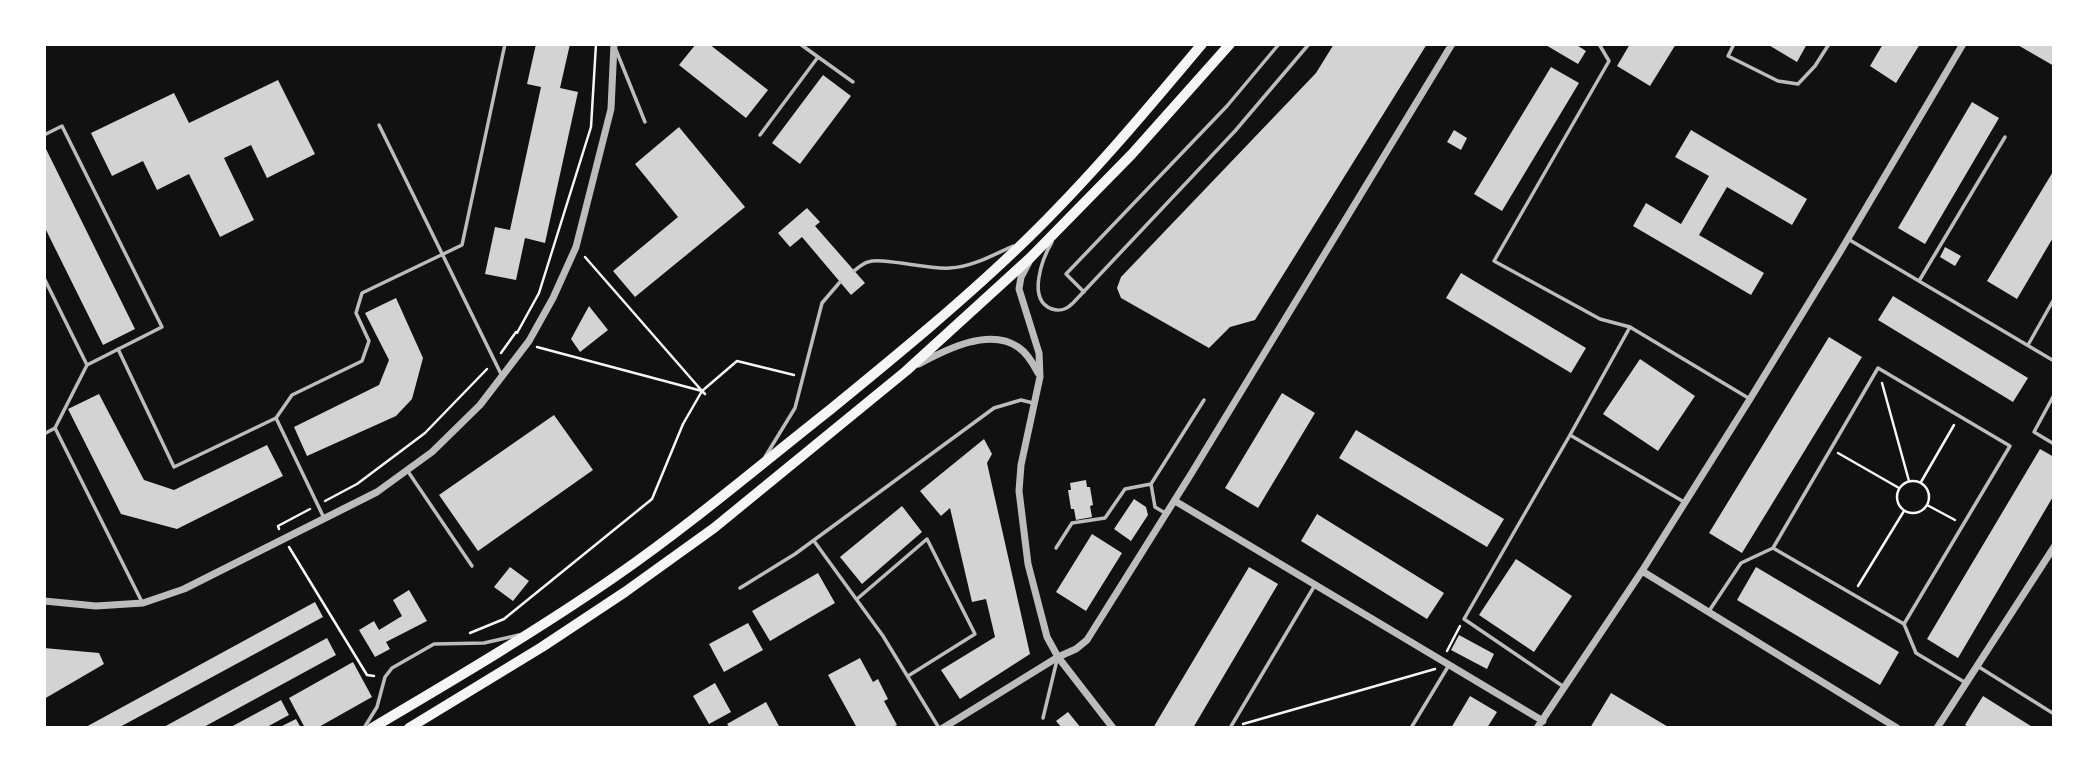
<!DOCTYPE html>
<style>
body{margin:0}
#map{position:relative;width:2098px;height:772px;overflow:hidden;background:#111;font-family:"DM Sans",sans-serif}
canvas{display:block}
.frame{position:absolute;inset:0;border:46px solid #fff;pointer-events:none}
</style>
<div id="map">
<canvas width="2098" height="772"></canvas>
<div class="frame"></div>
</div>
<script>
const c = document.querySelector('canvas').getContext('2d');
c.lineJoin = 'round';
function fillPath(path, color) { c.fillStyle = color; c.fill(path, 'evenodd'); }
function strokePath(path, color, width, dash) { c.strokeStyle = color; c.lineWidth = width; c.lineCap = dash ? 'butt' : 'round'; c.setLineDash(dash || []); c.stroke(path); }
fillPath(new Path2D(`
 M536,44h34l-10,44 18,4 -33,151 -20,-5 -9,42 -31,-6 10,-47 15,3 31,-143 -14,-3z
 M696,44h13l59,46 -22,28 -67,-53z
 M1334,44h93l-172,276 -25,7 -21,21 -88,-50 -4,-10 4,-11 195,-204z
 M1544,44h31l11,7 -8,13z
 M1630,44h46l-26,42 -33,-20z
 M1767,44h40l-10,18z
 M1883,44h37l-24,39 -26,-17z
 M2016,44h38v22z
 M1551,67l28,16 -77,128 -28,-17z
 M823,75l28,21 -51,68 -28,-21z
 M278,80l37,74 -48,24 -16,-33 -27,13 30,62 -34,17 -31,-63 -32,16 -14,-29 -31,15 -21,-43 83,-40 15,30z
 M1972,102l27,16 -74,126 -27,-16z
 M679,127l66,80 -110,90 -22,-26 65,-54 -43,-53z
 M1454,130l13,8 -6,12 -14,-8z
 M1691,130l116,69 -15,26 -65,-38 -28,48 65,38 -13,22 -118,-69 13,-23 35,21 28,-48 -34,-19z
 M46,149l89,180 -32,16 -59,-119v-76z
 M2054,170v66l-37,63 -30,-18z
 M807,208l13,14 -5,4 50,57 -14,12 -49,-58 -12,10 -12,-14z
 M1945,247l16,9 -6,10 -15,-9z
 M1461,273l125,75 -15,25 -125,-75z
 M1893,296l135,82 -15,24 -135,-82z
 M396,298l27,60 -11,41 -16,17 -89,40 -13,-29 85,-42 10,-25 -24,-47z
 M589,306l19,24 -28,22 -9,-13z
 M1829,337l33,20 -120,196 -33,-20z
 M1640,359l55,37 -37,55 -55,-37z
 M1282,393l33,20 -57,95 -33,-20z
 M99,394l45,86 30,10 93,-45 16,31 -106,53 -56,-15 -53,-105z
 M554,415l39,55 -115,81 -39,-56z
 M1356,430l148,89 -17,28 -148,-89z
 M984,439l8,15 -5,9 43,191 -70,45 -19,-29 54,-33 -9,-38 -14,3 -22,-94 -9,8 -21,-25z
 M2040,449l14,8v38l-96,163 -31,-19z
 M1086,480l1,7h3l3,18 -3,1 2,11 -16,3 -2,-11h-3l-3,-19h3l-1,-7z
 M1134,499l12,8 2,8 -17,26 -17,-12z
 M902,506l20,26 -60,52 -22,-27z
 M1317,514l127,79 -17,26 -126,-78z
 M1092,534l30,19 -36,58 -30,-19z
 M1516,559l56,37 -38,56 -55,-37z
 M510,567l19,14 -16,20 -19,-14z
 M1249,567l29,17 -85,144h-40z
 M1756,567l143,85 -19,33 -143,-85z
 M818,573l17,30 -65,38 -18,-30z
 M409,590l18,31 -41,21 4,7 -15,8 -16,-27 15,-9 5,9 23,-14 -9,-16z
 M315,602l8,15 -205,111h-34z
 M748,623l15,27 -39,22 -15,-28z
 M1459,635l35,19 -7,15 -36,-19z
 M327,638l9,17 -134,73h-40z
 M44,648l55,5 5,11 -60,35z
 M860,658l13,24 5,-3 10,20 -4,2 13,24 -7,3h-33l-29,-53z
 M353,662l19,35 -55,31h-12l-16,-30z
 M715,683l16,29 -22,12 -16,-28z
 M1611,693l59,35h-80z
 M1470,696l27,16 -10,16h-36z
 M1983,696l51,32h-64l-5,-3z
 M281,700l8,15 -24,13h-36z
 M766,702l14,26h-50l-3,-4z
 M1068,712l13,16h-19l-6,-7z
 M296,719l5,9h-23z`), '#d3d3d3');
strokePath(new Path2D(`
 M585,257l117,134
 M517,333l22,-40 52,-166 5,-83
 M537,347l165,44
 M501,353l15,-21
 M1882,383l27,98
 M705,394l-3,-3 35,-30 57,14
 M1838,453l61,35
 M1897 497a16 16 0 1 1 32 0a16 16 0 1 1-32 0Z
 M1921,482l33,-57
 M325,501l32,-17 68,-51 62,-64
 M1927,505l28,15
 M279,529l-1,-3 32,-17
 M289,547l78,128 7,1
 M1858,586l46,-75
 M470,633l34,-14 148,-120 31,-75 19,-33
 M1447,651l13,-25
 M1243,724l192,-55`), '#f5f5f5', 2.5);
strokePath(new Path2D(`
 M800,44l53,38
 M1599,44l10,17 -115,200 106,58 30,8 120,72
 M1734,44l-6,12 50,25 20,3 17,-18 14,-22
 M616,50l29,72
 M379,125l123,251
 M44,135l18,-9 100,201 -75,38
 M760,135l58,-78
 M1848,239l206,122
 M1052,242c-9,15 -26,58 0,67 9,3 15,0 21,-6l162,-172 74,-87
 M854,271c4,-3 9,-8 14,-9 15,-5 61,8 82,6 22,-1 43,-13 63,-22
 M44,278l43,87 -32,63 87,174
 M1919,281l86,-144
 M1084,292l-18,-18 161,-168 52,-62
 M1630,327l-60,108 114,67
 M2028,345l26,-46
 M118,349l56,118 102,-49 48,100
 M2054,395l-20,37 20,12
 M276,418l16,-23 70,-34 7,-20 -13,-28 6,-20 100,-48 43,-201
 M44,434l11,-6
 M765,457l30,-49 27,-105 18,-21
 M407,470l65,96
 M1165,513l-10,-6 -4,-23 53,-84
 M814,541l69,95 56,92
 M1056,548l16,-25 33,-5 20,-29 26,-5
 M1773,548l105,-180 132,78 -106,178
 M740,588l55,-34 199,-146 27,-8 12,3
 M857,599l70,-60 48,95 -67,42
 M1709,611l32,-48 32,-15 131,76 12,29 50,30
 M1979,667l75,47
 M1564,687l-100,-68 106,-184
 M1043,718l14,-58
 M364,728l13,-21 8,-30 7,-9 42,-24 50,-1 35,-8
 M1230,728l85,-143
 M1411,728l38,-63`), '#bcbcbc', 3.5);
strokePath(new Path2D(`
 M1029,262l-8,15 -2,12 20,64 1,24 -19,88 -2,26 9,73 19,73 11,20 55,71
 M919,364c26,-14 70,-37 99,-17 9,6 15,16 20,26
 M1175,501l368,220
 M1642,571l255,157
 M44,601l52,5 47,-3 41,-14 193,-97 55,-40 48,-47 49,-64 24,-43 23,-51 35,-138 3,-65
 M943,728l115,-71 18,-8 11,-9 104,-166 261,-430
 M1537,728l105,-157 108,-172 90,-147 123,-208
 M1937,728l117,-181`), '#bcbcbc', 7);
strokePath(new Path2D(`
 M372,728c83,-49 166,-98 244,-152 75,-52 144,-111 215,-167 66,-54 132,-108 193,-167 64,-62 121,-130 178,-198
 M409,728l133,-81 83,-55 89,-64 192,-157 124,-113 102,-104 98,-110`), '#f5f5f5', 10);
</script>
